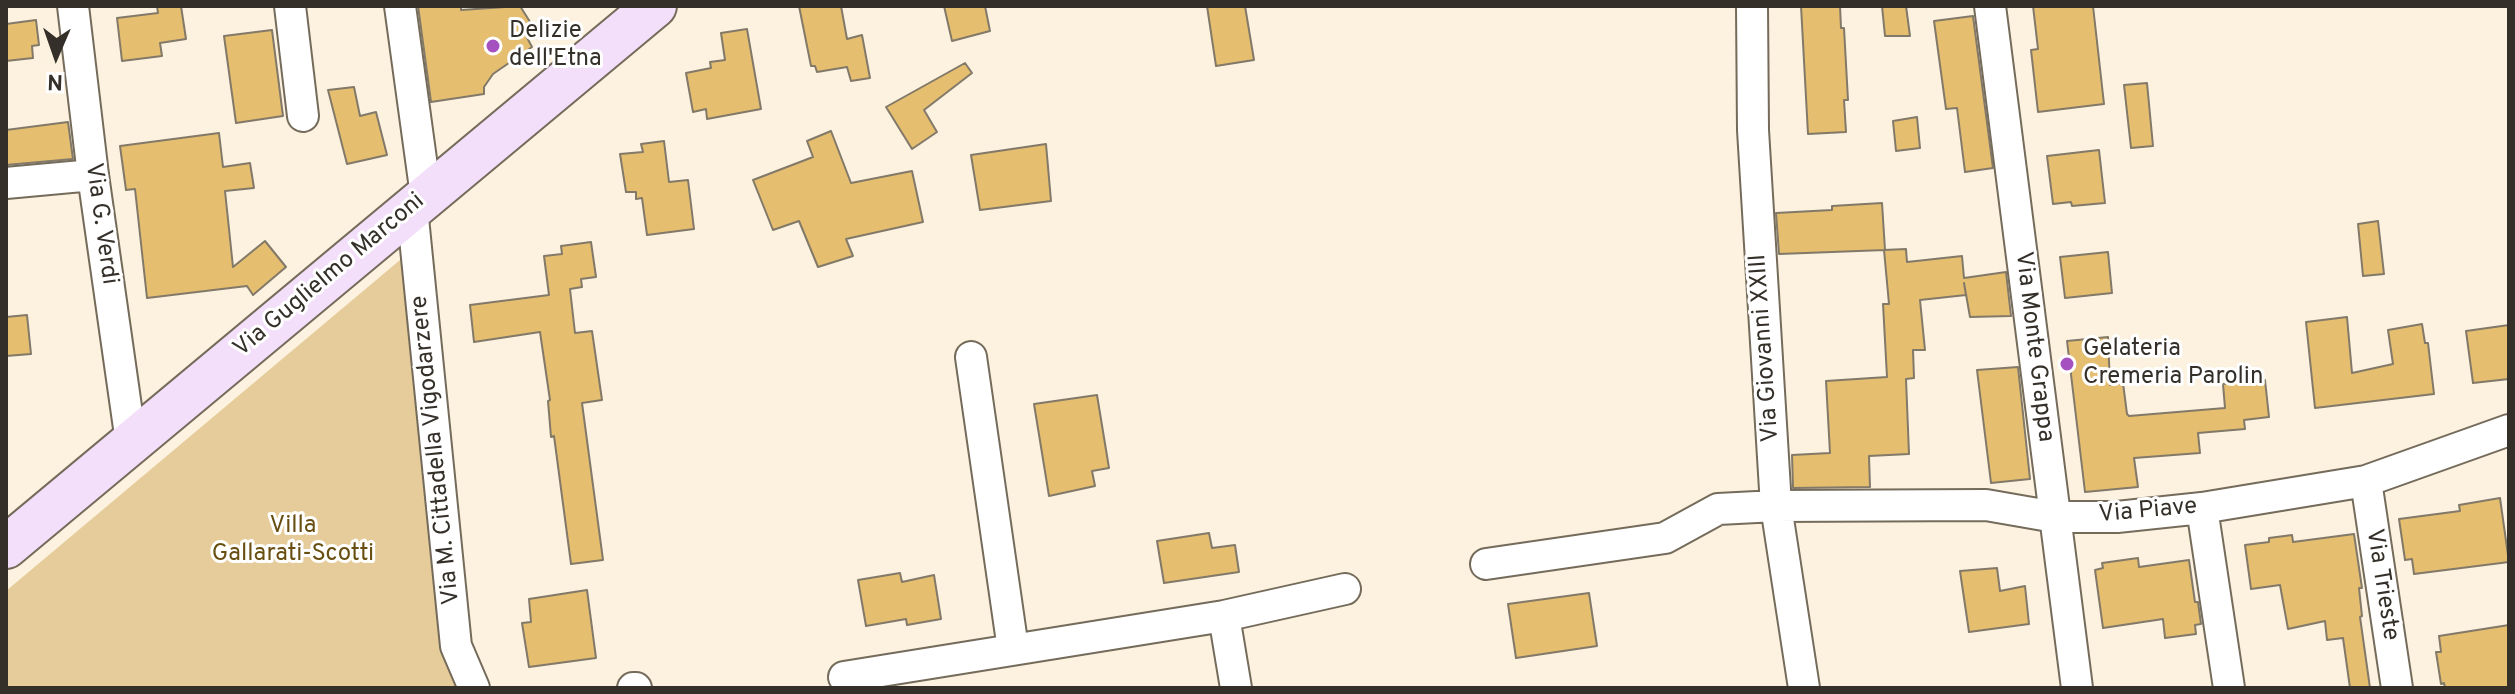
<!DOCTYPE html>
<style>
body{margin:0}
#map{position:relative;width:2515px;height:694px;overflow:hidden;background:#fcf2df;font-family:Overpass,sans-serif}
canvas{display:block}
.frame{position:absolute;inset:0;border:8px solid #343029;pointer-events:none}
.north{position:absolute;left:16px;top:16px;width:80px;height:80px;-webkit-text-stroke:6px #fff;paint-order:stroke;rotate:182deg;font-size:22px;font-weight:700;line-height:32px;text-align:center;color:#343029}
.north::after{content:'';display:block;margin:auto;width:28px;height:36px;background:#343029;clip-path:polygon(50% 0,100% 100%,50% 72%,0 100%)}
</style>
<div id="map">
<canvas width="2515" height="694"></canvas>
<div class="frame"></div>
<div class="north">N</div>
</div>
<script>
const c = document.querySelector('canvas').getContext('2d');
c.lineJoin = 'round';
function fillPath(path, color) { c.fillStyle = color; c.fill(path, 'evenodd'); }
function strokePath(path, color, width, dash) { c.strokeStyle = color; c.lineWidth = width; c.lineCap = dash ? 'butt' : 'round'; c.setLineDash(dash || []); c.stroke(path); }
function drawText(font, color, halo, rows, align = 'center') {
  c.font = font + ' Overpass,sans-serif'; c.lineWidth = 6; c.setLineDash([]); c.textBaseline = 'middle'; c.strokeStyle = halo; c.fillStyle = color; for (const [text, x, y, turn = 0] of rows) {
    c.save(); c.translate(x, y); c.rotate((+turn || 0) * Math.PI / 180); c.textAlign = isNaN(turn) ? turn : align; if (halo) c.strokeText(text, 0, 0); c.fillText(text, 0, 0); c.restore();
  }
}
fillPath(new Path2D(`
 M406,255l53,433h-453v-97z`), '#e6cc9a');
const building = new Path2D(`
 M157,6h24l5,33 -26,4 2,13 -40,5 -5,-43 41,-5z
 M418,6h43v4l59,-4 12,19 -9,5 9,17 -39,27 -9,13v7l-53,8z
 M799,6h42l6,33 15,-4 8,43 -19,3 -4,-14 -30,5 -2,-6h-4z
 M944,6h41l5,25 -38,10z
 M1207,6h38l9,54 -38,6z
 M1801,6h39l1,22h3l4,72h-4l2,32 -38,2z
 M1882,6h24l4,30h-25z
 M2033,6h60l11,98 -66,8 -7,-62 7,-1z
 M1973,16l20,152 -28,4 -8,-64 -11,1 -12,-88z
 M36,20l3,25 -7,1 1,12 -27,3v-37z
 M747,29l14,80 -54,10 -1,-10 -13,3 -7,-39 25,-5 -1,-6 15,-2 -4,-27z
 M272,30l11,86 -47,7 -12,-87z
 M965,63l7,10 -48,37 13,22 -25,17 -26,-42z
 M2147,83l6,63 -22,2 -7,-63z
 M354,87l6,29 16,-4 11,43 -40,9 -19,-74z
 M1917,117l3,31 -24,3 -3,-30z
 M68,122l5,37 -67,6v-35z
 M831,131l20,52 61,-12 11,51 -77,17 7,17 -35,11 -19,-46 -26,9 -20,-50 60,-23 -6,-16z
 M219,133l4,34 27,-4 4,25 -29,3 8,76 32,-26 21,26 -33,28 -6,-9 -100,12 -12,-109 -9,1 -6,-44z
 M664,141l5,41 19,-2 6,49 -47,6 -5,-37 -6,1v-7h-10l-6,-38 23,-2 -2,-8z
 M1046,144l5,57 -71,9 -9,-55z
 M2099,150l6,53 -33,3 -1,-4 -18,2 -6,-48z
 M1882,203l3,47 -106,4 -3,-41 56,-3v-4z
 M2378,221l6,53 -21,2 -5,-52z
 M591,242l5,35 -15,2 1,8 -12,2 5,44 17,-2 10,69 -20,3 21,157 -32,4 -17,-128 -3,1 -3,-36 2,-1 -10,-68 -66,10 -4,-37 79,-10 -5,-39 18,-2 -1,-8z
 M1906,249l1,13 55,-6 2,22 42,-6 5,44 -41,1 -6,-34 2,12 -46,5 5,50h-12l1,28 -8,1 3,75 -40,2 1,31 -77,1 -1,-33 38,-2 -4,-72 61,-4 -4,-73h6l-5,-54z
 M2108,252l4,41 -47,5 -5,-41z
 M27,315l4,39 -25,2v-39z
 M2347,317l5,56 41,-9 -5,-34 34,-6 3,19h3l6,51 -119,14 -9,-86z
 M2509,325v54l-36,4 -7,-52z
 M2108,337l2,48 13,-2 4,31 2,2 96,-8 -2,-24 42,-4 4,37 -25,3 1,9 -47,4 2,20 -66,5 4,29 -53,5 -18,-151z
 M2018,367l12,112 -39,4 -14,-113z
 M1097,395l12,73 -17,3 3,15 -46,10 -15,-92z
 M2500,498l9,64 -95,12 -2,-15 -7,1 -6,-41 61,-8 -1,-6z
 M1209,533l3,15 23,-3 4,27 -75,11 -7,-42z
 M2354,534l8,54h-3l3,28 -2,1 10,71h-20l-7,-50 -16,2 -2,-19 -37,8 -8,-44 -29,4 -6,-44 24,-3v-4l23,-3 1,7z
 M2138,558l1,9 50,-7 6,42h3l3,22 -6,1 1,9 -31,4 -2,-19 -60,9 -8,-58 8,-2 -1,-5z
 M1997,568l3,23 25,-5 4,38 -60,8 -9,-61z
 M900,573l2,9 32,-7 7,44 -34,6 -1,-6 -40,7 -8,-46z
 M587,590l9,68 -67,9 -7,-44 9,-1 -2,-23z
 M1589,593l8,53 -81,12 -8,-54z
 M2509,625v63h-64l-1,-5 -3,1 -5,-32h5l-2,-16z`);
fillPath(building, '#e5be6f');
strokePath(building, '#827969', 2);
const street = new Path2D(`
 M73,6l20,169 38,267
 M290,6l13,110
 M400,6l26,190
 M1752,6l1,124 23,376 28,182
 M1990,6l87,682
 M6,183l87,-8
 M412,208l44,438 18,42
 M971,357l42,292
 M2366,481l31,207
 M2202,508l27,180
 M1486,564l179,-26 53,-29 58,-3 210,-1 69,12h62l85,-9 164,-27 143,-51
 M1224,616l121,-27
 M844,677l380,-61 12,72
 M633,688h3`);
const secondary = new Path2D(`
 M6,547l649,-541`);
strokePath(street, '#746b5b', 34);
strokePath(secondary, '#746b5b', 46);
strokePath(street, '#fff', 30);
strokePath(secondary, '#f3dffa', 42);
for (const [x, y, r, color] of [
 [493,46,8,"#a551bf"],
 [2067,364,8,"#a551bf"]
]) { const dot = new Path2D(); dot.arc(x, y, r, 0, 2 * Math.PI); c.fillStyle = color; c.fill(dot); strokePath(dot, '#fff', 3); }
drawText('24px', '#343029', '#fff', [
 ["Delizie",509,32],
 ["dell'Etna",509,60],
 ["Gelateria",2083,350],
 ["Cremeria Parolin",2083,378]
], 'left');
drawText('24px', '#343029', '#fff', [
 ["Via G. Verdi",100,224,82],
 ["Via Guglielmo Marconi",330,276,-40],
 ["Via Monte Grappa",2033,347,83],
 ["Via Giovanni XXIII",1766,348,-94],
 ["Via M. Cittadella Vigodarzere",437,450,-96],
 ["Via Piave",2148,512,-5],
 ["Via Trieste",2381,585,81]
]);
drawText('24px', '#684e10', '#fff', [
 ["Villa",293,527],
 ["Gallarati-Scotti",293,555]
]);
</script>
